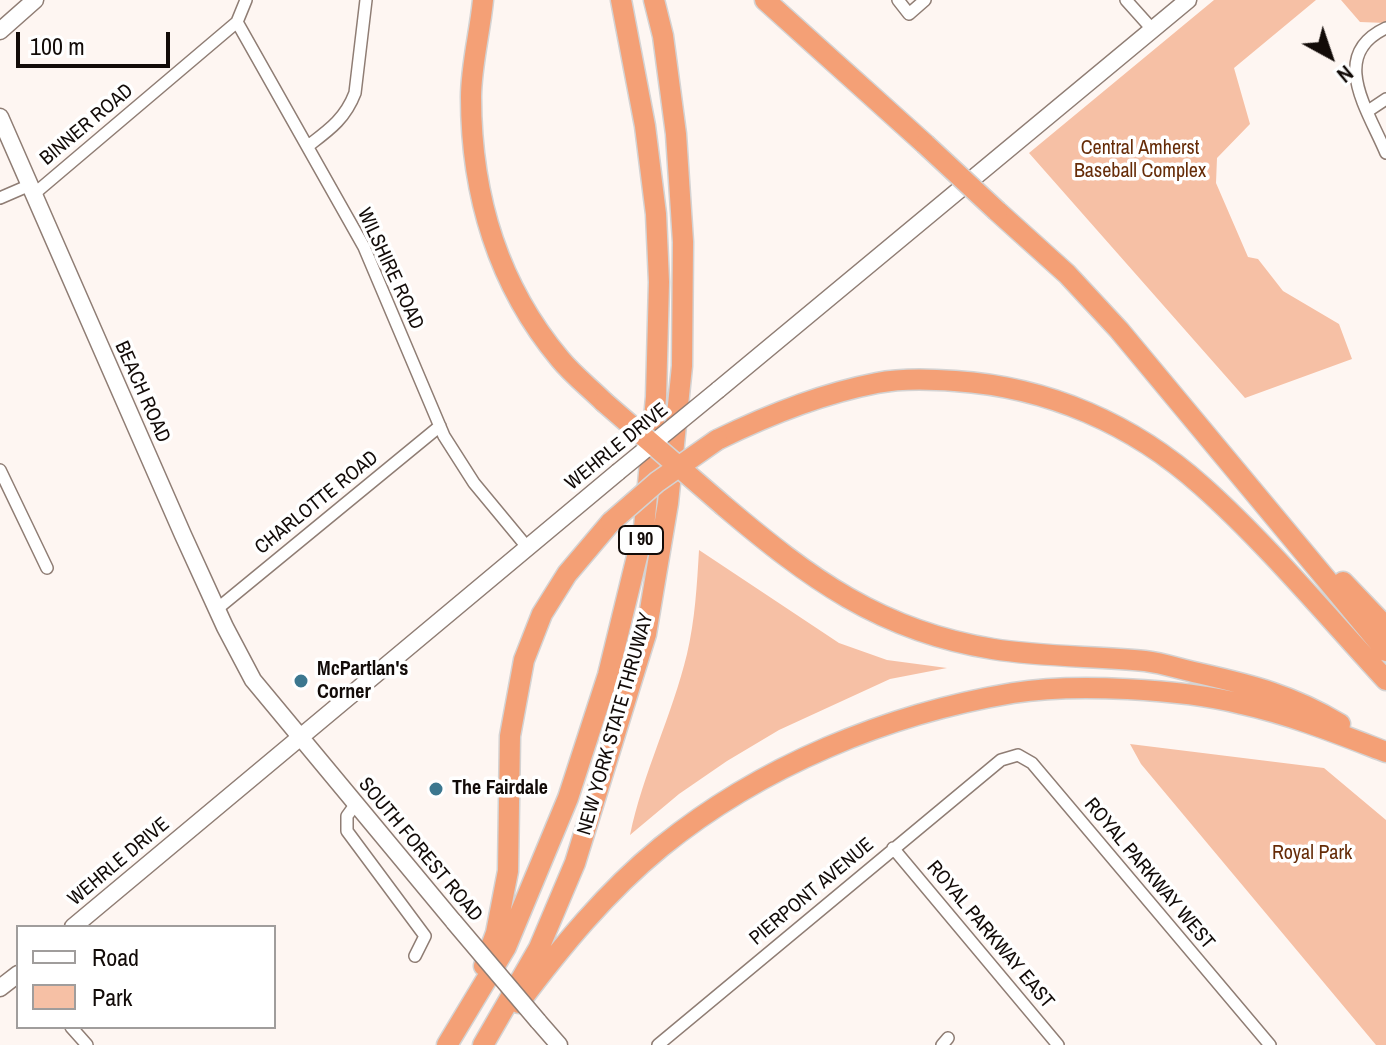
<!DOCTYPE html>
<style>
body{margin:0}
#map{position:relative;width:1386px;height:1045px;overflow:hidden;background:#fef6f2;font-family:"Archivo Narrow",sans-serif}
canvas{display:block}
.legend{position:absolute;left:16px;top:925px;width:260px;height:104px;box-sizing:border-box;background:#fff;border:2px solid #a09d9c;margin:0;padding:10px 14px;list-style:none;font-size:24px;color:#120b08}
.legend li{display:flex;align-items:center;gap:16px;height:40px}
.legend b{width:40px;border:2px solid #a09d9c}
.north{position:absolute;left:1290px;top:16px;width:80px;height:80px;-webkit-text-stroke:6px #fff;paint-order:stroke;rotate:140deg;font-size:22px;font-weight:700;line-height:32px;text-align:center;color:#120b08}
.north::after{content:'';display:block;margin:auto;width:28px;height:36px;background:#120b08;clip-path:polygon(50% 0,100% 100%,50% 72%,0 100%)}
.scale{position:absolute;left:16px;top:32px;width:154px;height:36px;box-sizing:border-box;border:4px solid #120b08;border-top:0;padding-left:10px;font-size:24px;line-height:28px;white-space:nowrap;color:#120b08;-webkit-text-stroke:6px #fff;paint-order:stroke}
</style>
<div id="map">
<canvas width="1386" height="1045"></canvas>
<ul class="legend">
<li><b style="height:10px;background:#fff"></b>Road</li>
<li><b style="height:22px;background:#f6c0a5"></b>Park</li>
</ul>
<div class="north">N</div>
<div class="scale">100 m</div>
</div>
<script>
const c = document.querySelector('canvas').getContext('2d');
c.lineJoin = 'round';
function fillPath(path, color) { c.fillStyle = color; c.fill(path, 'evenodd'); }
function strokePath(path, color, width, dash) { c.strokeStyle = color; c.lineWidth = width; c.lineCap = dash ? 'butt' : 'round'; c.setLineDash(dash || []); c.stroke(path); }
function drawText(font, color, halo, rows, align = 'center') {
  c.font = font + ' "Archivo Narrow",sans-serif'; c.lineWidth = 7; c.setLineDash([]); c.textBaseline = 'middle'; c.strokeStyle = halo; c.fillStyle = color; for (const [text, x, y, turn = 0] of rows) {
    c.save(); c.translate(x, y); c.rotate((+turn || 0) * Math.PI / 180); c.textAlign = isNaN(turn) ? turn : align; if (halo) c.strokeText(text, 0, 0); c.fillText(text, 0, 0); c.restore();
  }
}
fillPath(new Path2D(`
 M1214,0h102l-82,68 16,56 -33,34 -1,25 32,74 10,2 25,32 56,33 13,35 -107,39 -216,-245z
 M1341,0h45v23l-26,-1z
 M699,550l140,93 48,17 60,8 -57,11 -111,51 -52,31 -48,33 -49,41c13,-62 42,-119 57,-181 8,-34 10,-69 12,-104z
 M1130,744l194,24 62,52v225h-10l-235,-281z`), '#f6c0a5');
const street = new Path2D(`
 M246,0l-9,22 127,225 80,189 30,47 53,64
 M898,0l11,14 16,-14
 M1126,0l26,29
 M1386,28c-58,27 -18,82 0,125
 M1368,111l18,-12
 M308,146c21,-16 37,-27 47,-53l11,-93
 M34,194l203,-172
 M0,198l30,-13
 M0,470l47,98
 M217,609l223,-183
 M355,805l-8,11v15l78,105 -10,20
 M893,848l165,197
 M71,1027l16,18
 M658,1045l343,-285 17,-5 14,8 238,282
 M942,1045l6,-7`);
const secondary = new Path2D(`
 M0,31l35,-31
 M0,117l183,418 42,92 28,53 201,242
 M718,390l470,-390
 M73,927l545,-455
 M0,988l18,-14
 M538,1021l21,24`);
const highway = new Path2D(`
 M483,0c-3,32 -12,66 -12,97 0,97 27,188 89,262 13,16 30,29 44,43
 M765,0l160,144
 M997,211l70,63 52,56 267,321
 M717,440c51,-25 103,-46 160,-57 25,-5 53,-4 78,-2 93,6 178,43 247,105 64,57 125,130 184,194
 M724,506c85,72 156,125 269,143 50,8 102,7 152,12 17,2 35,8 53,12 53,12 94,22 142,51
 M1343,582l43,45
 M484,966l12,-33 12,-62 2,-135 14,-76 18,-46 25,-40 44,-52
 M519,1003c42,-56 87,-111 142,-156 100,-81 226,-133 352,-154 62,-10 168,-4 229,11 50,11 97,30 144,48
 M447,1045l59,-98 62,-149 40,-123 36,-147 12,-131 3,-115 -3,-68 -11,-88 -24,-126
 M483,1045l56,-97 36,-85 71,-229 22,-131 14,-137 1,-124 -7,-108 -13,-98 -9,-36`);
strokePath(street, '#8f7d74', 14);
strokePath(secondary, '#8f7d74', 19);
strokePath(highway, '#d4d3d3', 23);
strokePath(street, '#fff', 11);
strokePath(secondary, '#fff', 16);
strokePath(highway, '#f4a076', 20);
const secondaryBridge = new Path2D(`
 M618,472l100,-82
 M454,922l84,99`);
const highwayBridge = new Path2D(`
 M925,144l72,67
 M604,402l120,104
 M611,522l46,-40 60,-42`);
strokePath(secondaryBridge, '#8f7d74', 19, []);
strokePath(highwayBridge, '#d4d3d3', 23, []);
strokePath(secondaryBridge, '#fff', 16);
strokePath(highwayBridge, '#f4a076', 20);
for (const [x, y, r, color] of [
 [301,681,8,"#3c778f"],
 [436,789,8,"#3c778f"]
]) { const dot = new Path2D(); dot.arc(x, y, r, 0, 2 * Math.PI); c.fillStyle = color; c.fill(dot); strokePath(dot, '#fff', 3); }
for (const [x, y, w] of [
 [641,540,44]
]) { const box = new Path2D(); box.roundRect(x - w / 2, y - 14, w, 28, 6); c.fillStyle = '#fff'; c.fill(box); strokePath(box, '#120b08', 2); }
drawText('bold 18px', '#120b08', null, [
 ["I 90",641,540]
]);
drawText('20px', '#120b08', '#fff', [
 ["BINNER ROAD",87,125,-40],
 ["WILSHIRE ROAD",390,269,65],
 ["BEACH ROAD",142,392,66],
 ["WEHRLE DRIVE",617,447,-39],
 ["CHARLOTTE ROAD",317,503,-39],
 ["NEW YORK STATE THRUWAY",616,724,-74],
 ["SOUTH FOREST ROAD",420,850,50],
 ["WEHRLE DRIVE",119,862,-40],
 ["ROYAL PARKWAY WEST",1149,874,50],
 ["PIERPONT AVENUE",812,892,-40],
 ["ROYAL PARKWAY EAST",990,935,50]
]);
drawText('20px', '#662c08', '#fff', [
 ["Central Amherst",1140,149],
 ["Baseball Complex",1140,172],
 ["Royal Park",1312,854]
]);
drawText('bold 20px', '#120b08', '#fff', [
 ["McPartlan's",317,670],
 ["Corner",317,693],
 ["The Fairdale",452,789]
], 'left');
</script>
